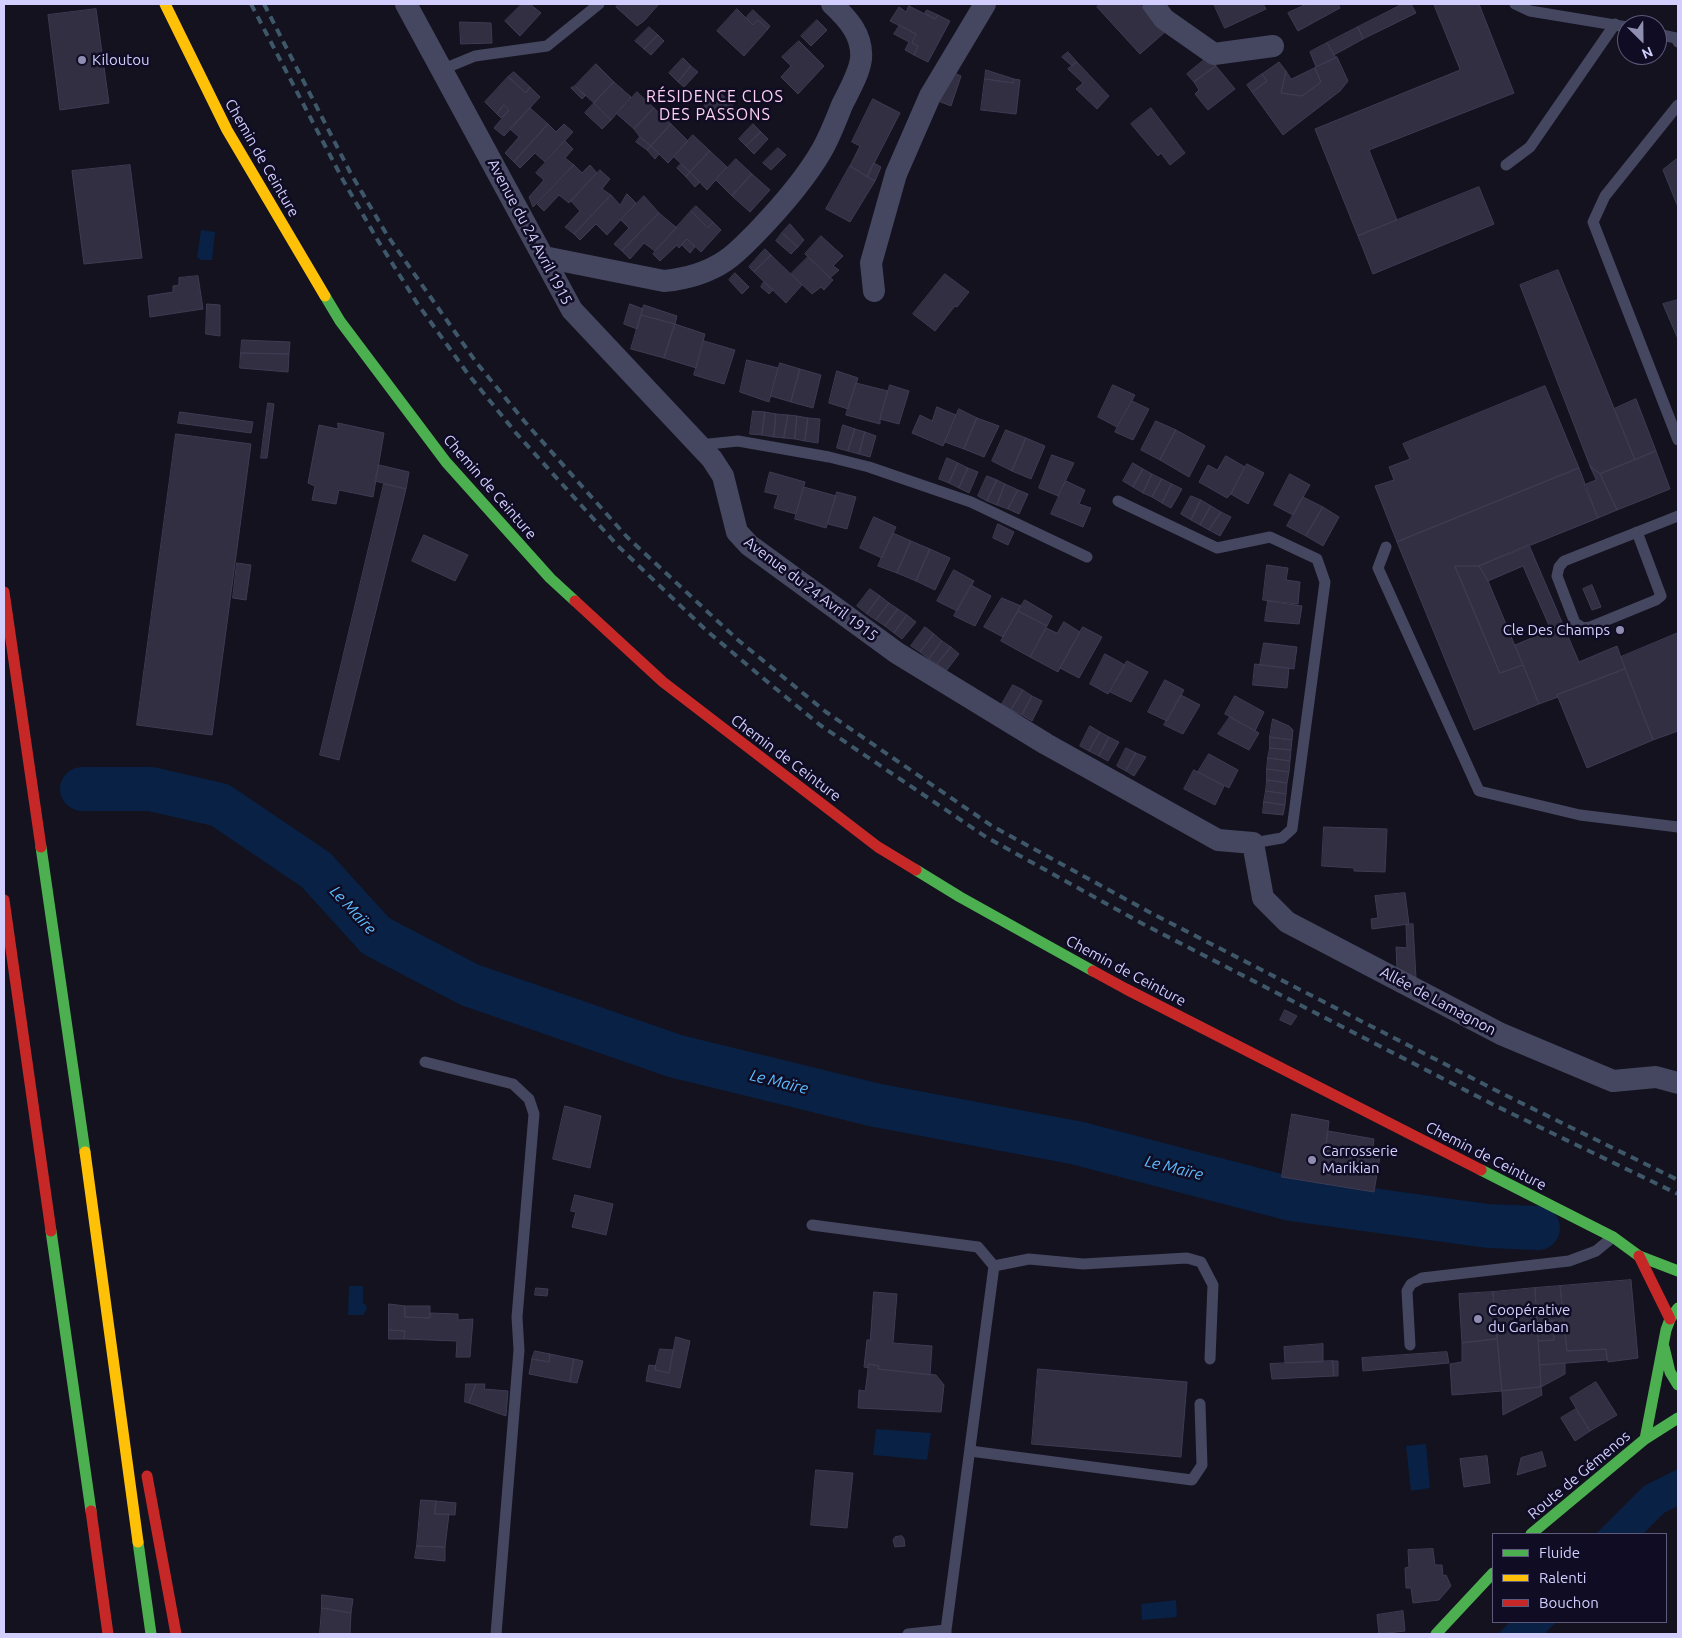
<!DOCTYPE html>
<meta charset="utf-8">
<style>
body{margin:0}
#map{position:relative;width:1682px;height:1638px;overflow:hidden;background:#13121e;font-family:Ubuntu,sans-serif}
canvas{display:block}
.frame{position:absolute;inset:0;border:5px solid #d2cfff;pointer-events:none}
.legend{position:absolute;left:1492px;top:1533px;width:175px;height:90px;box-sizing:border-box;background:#0f0c24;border:1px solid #5d5a7c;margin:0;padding:6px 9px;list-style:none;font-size:15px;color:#d2cfff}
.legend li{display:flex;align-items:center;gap:10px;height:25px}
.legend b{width:25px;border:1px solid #5d5a7c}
.north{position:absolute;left:1617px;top:15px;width:50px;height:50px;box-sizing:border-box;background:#0f0c24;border:1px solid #5d5a7c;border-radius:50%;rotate:157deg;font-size:14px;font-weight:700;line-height:20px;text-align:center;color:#d2cfff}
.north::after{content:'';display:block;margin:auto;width:18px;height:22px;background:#8f8db0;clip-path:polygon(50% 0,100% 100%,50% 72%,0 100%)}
</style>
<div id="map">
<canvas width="1682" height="1638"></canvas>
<div class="frame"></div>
<ul class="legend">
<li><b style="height:6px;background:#4caf50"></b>Fluide</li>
<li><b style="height:6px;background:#ffc107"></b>Ralenti</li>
<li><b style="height:6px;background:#c62828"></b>Bouchon</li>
</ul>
<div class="north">N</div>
</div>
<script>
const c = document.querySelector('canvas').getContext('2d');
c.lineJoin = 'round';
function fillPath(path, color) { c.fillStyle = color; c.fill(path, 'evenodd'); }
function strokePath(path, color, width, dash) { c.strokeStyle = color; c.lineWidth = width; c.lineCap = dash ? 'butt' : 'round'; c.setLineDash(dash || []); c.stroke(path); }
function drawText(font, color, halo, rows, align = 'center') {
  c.font = font + ' Ubuntu,sans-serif'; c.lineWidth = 5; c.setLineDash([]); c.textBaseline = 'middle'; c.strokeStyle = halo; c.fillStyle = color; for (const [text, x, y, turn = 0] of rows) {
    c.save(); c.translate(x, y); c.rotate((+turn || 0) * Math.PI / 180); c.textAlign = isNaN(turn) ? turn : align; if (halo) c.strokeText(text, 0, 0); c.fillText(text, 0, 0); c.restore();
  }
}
fillPath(new Path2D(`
 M201,230l14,2 -3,28h-11l-4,-3z
 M349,1286h14v17l3,2 1,4 -4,6h-15z
 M876,1429l55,4 -4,27 -54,-5z
 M1426,1444l4,44 -19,3 -5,-45z
 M1678,1469v37l-14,7 -21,21h-47l48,-48z
 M1176,1600l1,17 -35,3 -1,-16z
 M1510,1622h46l-12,12h-46z`), '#082144');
strokePath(new Path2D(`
 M82,789h69l69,16 96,65 60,66 94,49 205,71 200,49 202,38 214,56 197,27 50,2`), '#082144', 44);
const building = new Path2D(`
 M522,4h8l11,9 -21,23 -15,-15z
 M619,4h40l-15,17 -7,5 -21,-19z
 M1101,4h38l26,28 -25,22 -43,-47z
 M1214,4h49l3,5 -41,19z
 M1307,4h31l2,4 -42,23 -10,-18z
 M1403,4h8l5,9 -53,26 -5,-12z
 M1434,4h45l35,89 -145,57 28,70 -39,16 -43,-107 145,-59z
 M909,6l26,13 3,-4 12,6 -22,41 -14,-7 4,-9 -6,-3 4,-9 -26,-13 9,-14 7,5z
 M96,9l13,94 -49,7 -12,-95z
 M737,9l16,16 5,-5 10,9 -24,27 -27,-25z
 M753,10l17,16 -2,3 -10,-9 -5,5 -7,-7z
 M927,10l11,5 -3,4 -10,-6z
 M817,20l10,10 -16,16 -10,-10z
 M460,22l31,1 1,20 -31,1z
 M900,25l16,9 -4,9 6,3 -4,9 -9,-5 4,-8 -15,-8z
 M649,27l9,8 -14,14 -9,-8z
 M1358,27l5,12 -29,16 -7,-12z
 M658,35l6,6 -13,14 -7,-6z
 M799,41l25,25 -26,28 -17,-17 10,-11 -9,-9z
 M1327,43l9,15 -20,9 -6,-15z
 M1068,52l9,10 -5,4 -10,-9z
 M1209,56l7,10 -22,16 -7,-8z
 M1337,57l11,24 -8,10 -57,44 -31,-43 15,-11 -5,-7 17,-12 7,9 -5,22 21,3 19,-14 -6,-14z
 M683,58l8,8 -13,16 -9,-9z
 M1077,62l32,34 -12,13 -21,-20 7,-6 -15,-14z
 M596,64l18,18 -20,21 -19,-17z
 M691,66l7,6 -14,15 -6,-5z
 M1216,66l19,23 -27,21 -13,-16 4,-4 -5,-8z
 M1315,68l6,14 -19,14 -21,-3 5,-22 5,8z
 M986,70l28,9 -1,4 -28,-4z
 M514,72l16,15 -4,6 -18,-16z
 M954,73l7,3 -10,30 -13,-5z
 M1262,74l5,7 -15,11 -5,-7z
 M508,77l18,16 4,-6 10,10 -36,39 -10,-8 15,-18 -5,-5 -7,9 -12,-12z
 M985,79l28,4 1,-4 6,1 -4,34 -35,-4z
 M614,82l17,15 -20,23 -17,-17z
 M575,86l10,10 -3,3 -11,-11z
 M718,91l9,8 -14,15 -9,-8z
 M637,92l17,16 -20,21 -17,-15z
 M727,99l6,7 -13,15 -7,-7z
 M873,99l27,14 -33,64 -17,-11 10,-20 -8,-4z
 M594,103l17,17 -9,9 -17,-16z
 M504,105l5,5 -8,8 -4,-4z
 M530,108l18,16 -34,38 -9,-9 14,-16 -9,-8z
 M654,108l17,16 -20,22 -11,-9 -6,-8z
 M1151,108l34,45 -15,12 -9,-12 -3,3 -27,-32z
 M548,124l8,8 8,-8 9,8 -28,30 -10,-9 -15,15 -6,-6z
 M671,124l17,17 -20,22 -17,-17z
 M753,124l8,8 -15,14 -7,-7z
 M761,132l7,7 -14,15 -8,-8z
 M693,135l17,16 -20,21 -16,-15z
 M640,137l11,9 -4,4 -11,-8z
 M565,141l8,8 -8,9 9,7 -41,42 -4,-10 15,-17 -8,-7z
 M651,146l8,8 -4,5 -8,-9z
 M778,148l8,7 -15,15 -8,-7z
 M710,151l17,16 -20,23 -17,-18z
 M1678,158v49l-15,-37z
 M736,159l16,15 -20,22 -16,-16z
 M874,163l7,4 -6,14 -8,-4z
 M681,164l9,8 -4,5 -9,-9z
 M130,165l12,93 -58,6 -12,-93z
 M574,165l8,8 8,-8 7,8 -28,30 -10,-8 -15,16 -7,-7z
 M850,166l25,15 -25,41 -24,-13z
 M600,170l10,9 -8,10 9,6 -37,39 -9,-7 15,-16 -9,-10z
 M690,172l10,10 -5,5 -9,-10z
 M752,174l18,16 -20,22 -18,-16z
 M1479,187l15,37 -121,50 -15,-38z
 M627,194l9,9 -29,32 -11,-11 -16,16 -6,-6 37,-39 9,10z
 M644,196l15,17 -37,38 -8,-7 15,-16 -8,-8z
 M696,206l17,16 -5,6 -17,-17z
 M691,211l17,17 5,-6 8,8 -20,22 -14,-13 -8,9 -2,-3 -17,16 -7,-7z
 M659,213l18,15 -22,23 -11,-8 -14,16 -8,-8z
 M790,224l14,16 -6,7 -16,-14z
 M782,233l16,14 -7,7 -15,-13z
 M821,236l22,20 -10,10 6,4 -9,8 -25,-24z
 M687,239l8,8 -5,6 -8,-8z
 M765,249l6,6 -17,17 -5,-5z
 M771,255l31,30 -16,18 -32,-31z
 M808,257l25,23 -9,10 -3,-3 -9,7 -21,-20z
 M1558,270l77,190 -35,14 -10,-8 -70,-181z
 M735,273l14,14 -7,7 -13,-14z
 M945,274l24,18 -12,15 -2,-1 -20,25 -22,-17z
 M198,276l5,33 -53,8 -2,-21 25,-4v-6l6,-1v-7z
 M764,282l9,8 -4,4 -8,-7z
 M1678,300v39l-15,-35z
 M207,304l13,1v31l-14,-2z
 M630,304l13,5 -6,20 -13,-5z
 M644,305l33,11 -2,8 -34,-9z
 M641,315l34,9 -11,34 -33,-9z
 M675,324l30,10 -9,34 -32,-10z
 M242,340l48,2 -1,12 -48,-1z
 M704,341l31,9 -11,34 -30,-9z
 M241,353l48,1 -1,18 -48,-4z
 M747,360l31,8 -9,34 -29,-10z
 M780,363l20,6 -9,33 -20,-6z
 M800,369l21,6 -8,33 -22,-6z
 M837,371l21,7 -10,31 -19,-6z
 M856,383l32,8 -8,28v5l-34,-9z
 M890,385l19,6 -10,33 -19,-5z
 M1113,385l22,10 -18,32 -19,-10z
 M1545,386l34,82 -182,74 -22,-56 19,-6 -5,-13 21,-8 -7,-15z
 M1636,399l20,52 -21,9 -21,-51z
 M1132,401l17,8 -16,31 -18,-8z
 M268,403l6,1 -7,54h-6z
 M937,407l19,8 -13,31 -31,-13 8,-18 12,6z
 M959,409l18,9 -13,31 -19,-7z
 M753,411l12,1 -3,23 -12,-1z
 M180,412l73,10 -2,11 -73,-10z
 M765,412l11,2 -2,23 -12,-2z
 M776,414l12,1 -4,23 -10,-1z
 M788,415l9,1 -2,23 -11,-1z
 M797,416l11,2 -3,23 -10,-2z
 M808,418l12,1 -2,24 -13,-2z
 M977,418l22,8 -15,31 -20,-8z
 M1156,421l20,9 -16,30 -19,-10z
 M338,423l46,10 -11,64 -34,-7 -3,14 -24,-4 3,-14 -7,-3 11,-58 19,4z
 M843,425l12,4 -7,22 -11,-3z
 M855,429l10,3 -6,22 -11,-3z
 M1006,430l20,8 -14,33 -20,-10z
 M1176,430l29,16 -16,31 -29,-17z
 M865,432l11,4 -6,21 -11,-3z
 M176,434l75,10 -39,291 -75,-10z
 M1026,438l19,8 -14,33 -19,-8z
 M1656,451l14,38 -53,21 -17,-36z
 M1052,455l22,8 -16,33 -19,-8z
 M1226,456l19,11 -14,27 -4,4 -28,-16 9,-17 9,5z
 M947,458l11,5 -9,20 -10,-4z
 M958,463l10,5 -9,20 -10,-5z
 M1133,463l10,6 -10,18 -10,-6z
 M1247,464l17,9 -16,31 -17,-10z
 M379,465l30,7 -3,17 -31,-8z
 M1590,466l10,8 17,36 -19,8 -14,-33 12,-5z
 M968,468l10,4 -9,21 -10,-5z
 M1579,468l19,50 -119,48h-24l45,107 23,-8 16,39 -65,26 -77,-188z
 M1143,469l9,5 -9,19 -10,-6z
 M770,472l35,10 -9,32 -22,-6 4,-13 -13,-3z
 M1152,474l10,5 -10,18 -9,-4z
 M1290,474l20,11 -17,30 -19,-10z
 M987,476l10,4 -10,21 -9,-5z
 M1162,479l10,5 -10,19 -10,-6z
 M997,480l8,4 -8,21 -10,-4z
 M1066,481l19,9 -6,14 12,4 -8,19 -32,-13z
 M384,484l22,5 -67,271 -19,-5z
 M1005,484l13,6 -10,19 -11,-4z
 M1172,484l10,5 -11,19 -9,-5z
 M804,487l32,9 -10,32 -31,-9z
 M1018,490l10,4 -9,20 -11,-5z
 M837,492l19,5 -9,32 -19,-5z
 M1191,496l10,4 -10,20 -10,-6z
 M1303,497l20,10 -17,29 -19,-10z
 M1201,500l10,6 -11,19 -9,-5z
 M1211,506l10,6 -12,18 -9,-5z
 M1323,507l16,10 -16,29 -17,-10z
 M1221,512l10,5 -11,19 -11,-6z
 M874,517l22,10 -14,31 -22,-10z
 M998,524l16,8 -6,13 -15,-7z
 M893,533l18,8 -14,32 -19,-7z
 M424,535l44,20 -13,26 -43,-20z
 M911,541l19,8 -14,32 -19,-8z
 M1529,545l50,117 38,-16 8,23 -68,26 1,2 -19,7 -24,-59 36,-15 -28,-64 -35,15 -9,-15z
 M930,549l20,9 -15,32 -19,-9z
 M237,563l14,2 -5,35 -13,-2z
 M1267,565l21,3 -2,12 14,2 -2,22 -35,-4z
 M1455,566h24l9,15 35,84 -23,8z
 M954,570l20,11 -17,30 -20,-10z
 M971,585l20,11 -16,30 -21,-10z
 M1592,585l9,22 -9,3 -9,-21z
 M870,589l10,7 -13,18 -10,-8z
 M880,596l9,7 -13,17 -9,-6z
 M1002,598l19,8 -18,31 -19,-10z
 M1025,600l27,16 -5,10 -29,-15z
 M1268,601l34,5 -3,18 -34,-3z
 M889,603l9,6 -13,17 -9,-6z
 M898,609l9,6 -13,18 -9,-7z
 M1018,611l29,15 -17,31 -29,-16z
 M907,615l9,7 -14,17 -8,-6z
 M1064,622l16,10 -22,40 -28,-15 16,-29 11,5z
 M925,627l9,7 -14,18 -9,-6z
 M1083,627l19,10 -23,41 -19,-10z
 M1678,633v98l-25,9 -32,-83z
 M934,634l8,7 -13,18 -9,-7z
 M942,641l9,6 -14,17 -8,-5z
 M1264,643l33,4 -3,22 -34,-4z
 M951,647l8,7 -13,17 -9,-7z
 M1105,654l20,11 -17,29 -18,-10z
 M1127,661l21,11 -17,30 -21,-10z
 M1255,664l34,4 -2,20 -34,-3z
 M1625,669l28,71 -66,28 -30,-73z
 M1165,680l19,10 -17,31 -19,-9z
 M1013,685l10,5 -12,20 -9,-6z
 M1023,690l9,6 -10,19 -11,-5z
 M1181,695l19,10 -17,29 -19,-9z
 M1032,696l10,5 -10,20 -10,-6z
 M1235,696l29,16 -9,19 -30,-17z
 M1230,717l29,16 -10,17 -31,-16z
 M1273,719l16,7 4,4 -1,10 -22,-3z
 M1090,726l10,6 -11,19 -9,-5z
 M1100,732l9,5 -10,19 -10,-5z
 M1109,737l10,5 -11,19 -9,-5z
 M1270,737l22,3 -1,10 -21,-2z
 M1126,748l10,5 -10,18 -9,-5z
 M1270,748l21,2 -1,11 -22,-3z
 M1136,753l10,4 -12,19 -8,-5z
 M1209,754l29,16 -9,18 -31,-16z
 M1268,758l22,3 -1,11 -22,-3z
 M1267,769l22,3 -2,11 -20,-3z
 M1194,770l30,16 -9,19 -31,-16z
 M1267,780l20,3 -1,11 -20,-3z
 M1266,791l20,3 -1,11 -21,-3z
 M1264,802l21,3 -2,10 -20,-2z
 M1324,827l63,2 -2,43 -31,-1v-3l-32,-2z
 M1405,893l4,31 -37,5 -1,-10 7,-1 -3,-22z
 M1413,924l3,54 -19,-10 -1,-21 11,1 -1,-23z
 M1285,1010l12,6 -6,9 -11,-5z
 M565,1106l36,10 -11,52 -37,-9z
 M1292,1114l37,7 -3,26 54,9 -6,36 -92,-15z
 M1328,1131l46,8 -2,16 -46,-8z
 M575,1195l38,9 -7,31 -34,-8 4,-15 -5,-1z
 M1631,1280l7,78 -30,4 -2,-13 -39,2 -7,-65z
 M1560,1286l7,65 39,-2 1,11 -67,5 -2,-24 16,-1 -1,-19 -16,1 -2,-34z
 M536,1288l12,1 -1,7 -12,-1z
 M1535,1288l6,99 -39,4 -9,-99z
 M874,1292l23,2 -4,49 39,3 -2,29 -52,-6 1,-3 -10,-2 -1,4 -4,-1 3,-27h3z
 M1493,1292l4,47 -35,4 -3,-49z
 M389,1304l16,2v11l25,1v-5l28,1v6l15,-1 -3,38h-14l1,-16 -53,-2 1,-8 -16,-1z
 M405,1306h25v12l-25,-1z
 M1553,1321l1,19 -16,1 -1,-19z
 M389,1330l16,1 -1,8h-15z
 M676,1337l14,4 -10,47 -34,-7 3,-16 7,1 -1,4 14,3z
 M1497,1339l5,52 -50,4 -2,-31 12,-2v-19z
 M1323,1344v18l-38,1 -1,-16z
 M660,1349l13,1 -4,23 -14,-3z
 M535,1351l15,3 -1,8 -17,-3z
 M1447,1352l2,11 -86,8 -1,-13z
 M550,1354l24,5 -4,23 -41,-8 3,-15 17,3z
 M574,1359l9,2 -6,22 -7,-1z
 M1333,1361l1,15 -62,3 -2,-15z
 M1333,1361h5v15h-4z
 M869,1364l10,2 -1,3 58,6 8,10 -3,27 -83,-4 1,-18 6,1z
 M1565,1364v10l-24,13 -1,-22z
 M1038,1369l149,13 -6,75 -149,-13z
 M1596,1382l21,33 -27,16 -20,-33z
 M466,1384h10l-7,19 -4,-1z
 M476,1384h9l-1,5 24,2 -2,25 -37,-13z
 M1541,1387l1,8 -39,20 -1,-24z
 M1576,1409l14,22 -15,10 -14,-23z
 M1542,1452l4,14 -29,9 4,-17z
 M1487,1456l3,27 -26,4 -4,-28z
 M816,1470l37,3 -6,55 -36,-3z
 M421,1500l15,1 -1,13h14l-4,33 -28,-1z
 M436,1501l20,2 -1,12 -20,-1z
 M902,1536l2,3 1,7 -10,1 -2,-7 2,-3z
 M417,1546l28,1v14l-30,-3z
 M1433,1549l2,16h7l1,11 3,-1 5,11 -12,14 -26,3 -2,-15h-5l-1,-20 4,-1 -1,-17z
 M322,1595l31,4 -2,14 -29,-5z
 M322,1608l29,5 -1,21h-30z
 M1403,1611l2,20 -26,3 -2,-19z`);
fillPath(building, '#312f41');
strokePath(building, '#3e3b53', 1);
strokePath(new Path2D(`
 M1515,4l15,7 97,16
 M1657,34l19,4 2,4
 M441,70l34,-14 72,-10 52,-42
 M1678,105l-73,91 -12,26 85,218
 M1506,165l24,-18 85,-123
 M699,445l39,-4 91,16 40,10 102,35 116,55
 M1118,501l99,47 53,-11 47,22 8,23 -33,247 -10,9 -29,5
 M1637,532l24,64 -5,4 -66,27 -7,1 -8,-5 -18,-47 2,-9 5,-6 114,-45
 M1386,547l-8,21 101,223 101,24 98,12
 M425,1062l88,22 16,15 5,15 -17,203 2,33 -23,284
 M812,1225l166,22 16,19 -48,364v4
 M994,1266l35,-7 54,5 104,-6 14,4 12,23 -3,74
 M1410,1345l-3,-54 4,-7 11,-6 147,-17 27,-10 17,-14
 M970,1451l222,29 10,-15 -2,-61
 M908,1634l38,-4`), '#454660', 11);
strokePath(new Path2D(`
 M406,4l166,306 140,149 11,17 14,56 12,13 148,108 149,91 172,96 35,3 10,55 24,24 214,112 112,47 43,-4 22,6
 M1153,4l11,15 50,35 59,-8
 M544,257l120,24c21,-2 43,-8 61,-20 11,-7 21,-18 31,-28 24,-25 49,-53 66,-83 8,-14 14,-30 20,-45 7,-14 17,-31 19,-46 2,-24 -13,-40 -29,-55
 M874,291l-3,-28 25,-89 34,-78 55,-92`), '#454660', 22);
strokePath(new Path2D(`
 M325,296l15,25 106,141 104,116 25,23
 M41,847l44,305
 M916,870l44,27 133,74
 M1481,1170l132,67 26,19 39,15
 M51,1231l40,280
 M1664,1347l6,25 8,13
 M1645,1439l21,-109 4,-11 8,-11
 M1531,1534l114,-95 33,-21
 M138,1542l13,92
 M1436,1634l57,-61`), '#4caf50', 11);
strokePath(new Path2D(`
 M165,4l62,126 98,166
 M85,1152l53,390`), '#ffc107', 11);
strokePath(new Path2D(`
 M4,592l37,255
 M575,601l88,81 215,165 38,23
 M4,900l47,331
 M1093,971l33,18 355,181
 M1639,1256l31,63
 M147,1476l29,158
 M91,1511l17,123`), '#c62828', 11);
strokePath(new Path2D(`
 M251,4l92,176 34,59 40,64 51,71 48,59 102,113 89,85 57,48 56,46 166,112 157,87 353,182 182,88
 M264,4l86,168 37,63 89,127 49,60 102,115 111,103 88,72 166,114 159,87 352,181 175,86`), '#3e5769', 4, [8, 6]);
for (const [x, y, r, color] of [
 [82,60,5,"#8f8db0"],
 [1620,630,5,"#8f8db0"],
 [1312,1160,5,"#8f8db0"],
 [1478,1319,5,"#8f8db0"]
]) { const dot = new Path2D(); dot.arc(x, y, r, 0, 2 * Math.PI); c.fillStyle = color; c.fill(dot); strokePath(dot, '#0f0c24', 2); }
drawText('15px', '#d2cfff', '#0f0c24', [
 ["Kiloutou",92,60],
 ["Cle Des Champs",1610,630,"right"],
 ["Carrosserie",1322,1151],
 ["Marikian",1322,1168],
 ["Coopérative",1488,1310],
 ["du Garlaban",1488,1327]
], 'left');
drawText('15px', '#d2cfff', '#0f0c24', [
 ["Chemin de Ceinture",262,158,60],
 ["Avenue du 24 Avril 1915",530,232,62],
 ["Chemin de Ceinture",490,487,49],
 ["Avenue du 24 Avril 1915",811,589,37],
 ["Chemin de Ceinture",786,758,37],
 ["Chemin de Ceinture",1126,971,28],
 ["Allée de Lamagnon",1438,1001,28],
 ["Chemin de Ceinture",1486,1156,27],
 ["Route de Gémenos",1579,1475,-40]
]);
c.letterSpacing = '1px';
drawText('16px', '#ffd1f1', '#0f0c24', [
 ["RÉSIDENCE CLOS",715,97],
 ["DES PASSONS",715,115]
]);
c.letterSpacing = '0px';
drawText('italic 16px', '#5dbeff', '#0f0c24', [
 ["Le Maïre",353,910,47],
 ["Le Maïre",779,1082,14],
 ["Le Maïre",1174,1168,14]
]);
</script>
